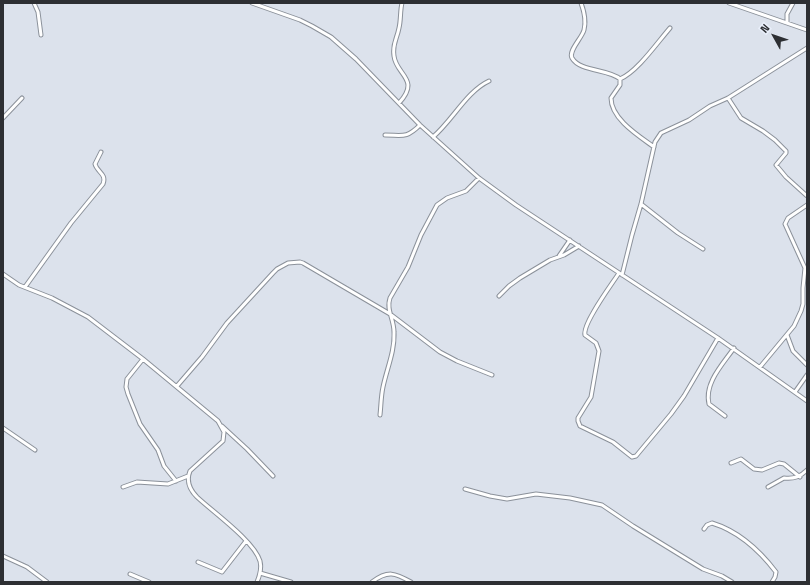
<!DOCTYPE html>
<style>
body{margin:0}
#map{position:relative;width:810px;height:585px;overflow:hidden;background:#dce2ec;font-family:"Space Grotesk",sans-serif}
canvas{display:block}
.frame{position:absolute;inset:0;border:4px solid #2d2f33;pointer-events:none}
.north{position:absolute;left:754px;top:16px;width:40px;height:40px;-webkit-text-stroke:3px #e9effa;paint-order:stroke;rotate:310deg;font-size:11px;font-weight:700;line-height:16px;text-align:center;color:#2d2f33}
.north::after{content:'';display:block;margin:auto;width:14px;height:18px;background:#2d2f33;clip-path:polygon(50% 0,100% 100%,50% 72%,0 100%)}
</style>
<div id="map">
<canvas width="810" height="585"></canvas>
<div class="frame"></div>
<div class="north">N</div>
</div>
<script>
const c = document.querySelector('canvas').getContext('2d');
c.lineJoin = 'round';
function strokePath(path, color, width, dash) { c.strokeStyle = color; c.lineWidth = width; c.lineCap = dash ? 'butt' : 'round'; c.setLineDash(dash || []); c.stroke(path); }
const street = new Path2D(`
 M34,3l4,9 3,23
 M252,3l48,17 12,6 19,11 25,22 64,66 59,53 37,27 202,133 89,63
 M581,3c3,8 5,19 3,27 -2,8 -16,21 -12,28 8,14 37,11 48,21v6l-9,13c0,21 28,38 43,49
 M729,3l78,27
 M787,23v-9l6,-11
 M620,79c17,-7 37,-36 50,-51
 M728,98l13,20 22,13 12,9 11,11v2l-10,12 10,12 21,19
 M399,103c22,-24 -3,-28 -5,-47 -2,-12 3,-17 5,-28 2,-8 1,-17 3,-25
 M3,118l19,-20
 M385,135c17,0 21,4 35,-10
 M433,137c19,-16 34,-46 56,-56
 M641,204l37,29 25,16
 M559,256l11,-16
 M619,273c-7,11 -37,51 -34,62l11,8 3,8 -8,46 -13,21v3l2,5 33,16 19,15 4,-1 35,-42 13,-18 34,-58
 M3,274l16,11 33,13 36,19 55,42 75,62 6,11 -1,9 -33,30c-4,10 -1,18 7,26 16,15 57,44 63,64 2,8 0,14 -3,21
 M622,275l10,-40 9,-31 14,-62 6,-9 28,-13 21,-14 18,-8 79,-50
 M25,287l46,-64 32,-39c4,-10 -6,-12 -8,-20l6,-12
 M499,296l10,-10 11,-8 30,-18 14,-5 15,-9
 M787,335l6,16 14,14
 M143,359l-16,20 -1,8 2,7 12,30 18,26 6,16 12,15
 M760,367l34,-41 7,-15 2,-7v-16l2,-20 -20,-44 3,-6 19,-13
 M177,386l25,-29 25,-34 46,-50 4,-4 11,-6 12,-1 3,1 87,51 50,38 17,9 35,14
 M795,392l12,-17
 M380,415c1,-9 1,-19 3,-28 4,-19 12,-36 11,-55 0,-13 -8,-22 -4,-34l18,-31 13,-32 16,-30 10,-7 19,-7 13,-13
 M725,416l-16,-12c-5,-21 14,-40 25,-56
 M222,426l25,23 26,27
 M3,428l32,22
 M731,463l10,-4 13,10 8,1 17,-7 5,1 16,13
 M123,487l14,-5 31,2 20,-8
 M768,487l16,-9c10,1 16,-1 23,-8
 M465,489l25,7 17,3 29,-5 34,4 32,7 31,21 70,43 19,7 10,6
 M704,529l3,-4 5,-2c26,8 48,28 64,49l-1,5 -3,5
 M3,556l24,11 20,15
 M198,562l24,10 24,-31
 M260,573l31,9
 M130,574l19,8
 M372,582c16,-12 23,-9 39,0`);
strokePath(street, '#8b919a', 5);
strokePath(street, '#fff', 3);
</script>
